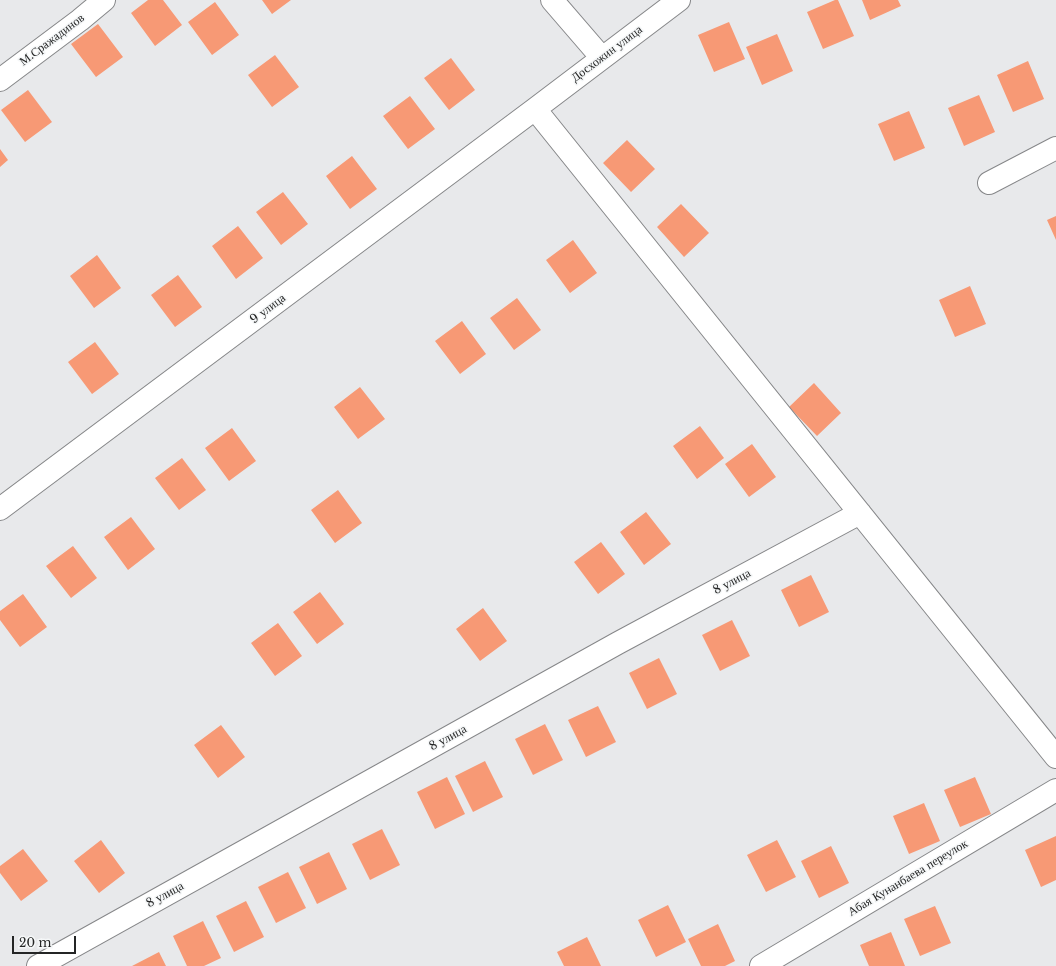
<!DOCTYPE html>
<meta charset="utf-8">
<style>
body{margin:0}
#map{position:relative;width:1056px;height:966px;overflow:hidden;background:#e8e9eb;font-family:"Libre Baskerville",serif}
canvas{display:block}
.scale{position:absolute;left:12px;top:936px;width:64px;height:18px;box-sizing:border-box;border:2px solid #242525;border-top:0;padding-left:5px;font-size:12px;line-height:14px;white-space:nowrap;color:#242525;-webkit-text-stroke:3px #f5f7f8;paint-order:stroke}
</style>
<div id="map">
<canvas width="1056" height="966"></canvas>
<div class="scale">20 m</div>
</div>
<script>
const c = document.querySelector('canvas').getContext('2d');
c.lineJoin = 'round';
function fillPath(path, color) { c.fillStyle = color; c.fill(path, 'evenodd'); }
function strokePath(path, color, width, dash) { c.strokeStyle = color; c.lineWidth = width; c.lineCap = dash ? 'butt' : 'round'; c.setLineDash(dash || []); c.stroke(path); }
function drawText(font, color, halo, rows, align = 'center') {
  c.font = font + ' "Libre Baskerville",serif'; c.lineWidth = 3; c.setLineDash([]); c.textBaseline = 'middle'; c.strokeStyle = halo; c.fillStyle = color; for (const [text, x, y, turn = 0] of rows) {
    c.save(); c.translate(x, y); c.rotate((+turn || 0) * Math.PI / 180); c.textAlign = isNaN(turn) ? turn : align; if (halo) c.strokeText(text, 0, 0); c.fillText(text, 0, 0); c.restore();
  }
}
fillPath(new Path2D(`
 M148,0h15l19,25 -27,21 -24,-33z
 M262,0h29l-19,14z
 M835,0h3l16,36 -31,13 -16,-37z
 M862,0h36l3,6 -31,14z
 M215,2l24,33 -27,20 -24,-33z
 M729,22l16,37 -31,13 -16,-37z
 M98,24l25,33 -27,20 -25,-33z
 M777,34l16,37 -31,14 -16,-38z
 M275,55l24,32 -27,20 -24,-32z
 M451,58l24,32 -26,20 -25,-32z
 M1028,61l16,38 -31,13 -16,-37z
 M28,90l24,32 -27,20 -24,-32z
 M979,95l16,37 -31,14 -16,-38z
 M410,96l25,33 -27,20 -25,-33z
 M909,111l16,37 -31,13 -16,-37z
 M627,140l28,29 -24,23 -28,-29z
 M0,149l8,11 -8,7z
 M352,156l25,33 -27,20 -24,-33z
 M283,192l25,32 -27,21 -25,-33z
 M681,204l28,29 -25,24 -27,-30z
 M1056,216v24l-9,-20z
 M238,226l25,32 -27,21 -24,-33z
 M573,240l24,33 -27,20 -24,-33z
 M97,255l24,33 -27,20 -24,-32z
 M178,275l24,32 -27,20 -24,-32z
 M970,286l16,38 -31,13 -16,-37z
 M517,298l24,32 -27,20 -24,-32z
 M462,321l24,33 -26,20 -25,-33z
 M95,342l24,32 -27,20 -24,-32z
 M814,383l27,30 -24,23 -28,-29z
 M360,387l25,32 -27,20 -24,-32z
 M700,426l24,32 -27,21 -24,-33z
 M232,428l24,33 -27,20 -24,-33z
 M752,444l24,33 -27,20 -24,-33z
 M182,458l24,32 -27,20 -24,-32z
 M338,490l24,33 -27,20 -24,-33z
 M646,512l25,32 -27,21 -24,-33z
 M131,517l24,32 -27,21 -24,-33z
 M601,542l24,32 -27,20 -24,-32z
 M73,546l24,32 -26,20 -25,-32z
 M811,575l18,37 -30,15 -18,-37z
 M320,592l24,32 -27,20 -24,-32z
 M23,594l24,33 -27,20 -20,-27v-9z
 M483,608l24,33 -27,20 -24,-32z
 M732,620l18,36 -30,15 -18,-36z
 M278,623l24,33 -27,20 -24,-33z
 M659,658l18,36 -30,15 -18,-36z
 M598,706l18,36 -30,15 -18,-37z
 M545,724l18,36 -30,15 -18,-36z
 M221,725l24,32 -27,21 -24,-33z
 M485,761l18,36 -30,15 -18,-36z
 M447,777l18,37 -30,15 -18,-37z
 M975,777l16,37 -31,13 -16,-37z
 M924,803l16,38 -31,13 -16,-38z
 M382,829l18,36 -30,15 -18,-36z
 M1056,836v44l-15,7 -16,-37z
 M101,840l24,33 -26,20 -25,-32z
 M777,840l19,37 -30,15 -19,-37z
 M831,846l18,37 -30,15 -18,-37z
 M23,849l25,32 -27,20 -21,-28v-7z
 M329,852l18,37 -30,15 -18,-37z
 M288,872l18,36 -30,15 -18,-36z
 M246,901l18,36 -30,15 -18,-36z
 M668,905l18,37 -30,15 -18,-37z
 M935,906l16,37 -31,13 -16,-37z
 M203,921l18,37 -17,8h-17l-14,-30z
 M718,924l17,37 -10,5h-24l-13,-27z
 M891,932l14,34h-36l-9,-21z
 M587,937l14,29h-37l-7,-14z
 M159,952l7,14h-34z`), '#f79975');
const minor = new Path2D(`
 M552,0l50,58
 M0,80l80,-60 24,-20
 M535,109l521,648
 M989,183l67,-35
 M0,509l535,-400 144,-109
 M38,966l580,-323 242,-130
 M761,966l295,-176`);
strokePath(minor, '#868789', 24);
strokePath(minor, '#fff', 22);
drawText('12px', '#242525', '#f5f7f8', [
 ["М.Сражадинов",52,40,-37],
 ["Досхожин улица",607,54,-37],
 ["9 улица",268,309,-37],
 ["8 улица",732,582,-28],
 ["8 улица",448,738,-29],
 ["Абая Кунанбаева переулок",908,878,-31],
 ["8 улица",165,895,-29]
]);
</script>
